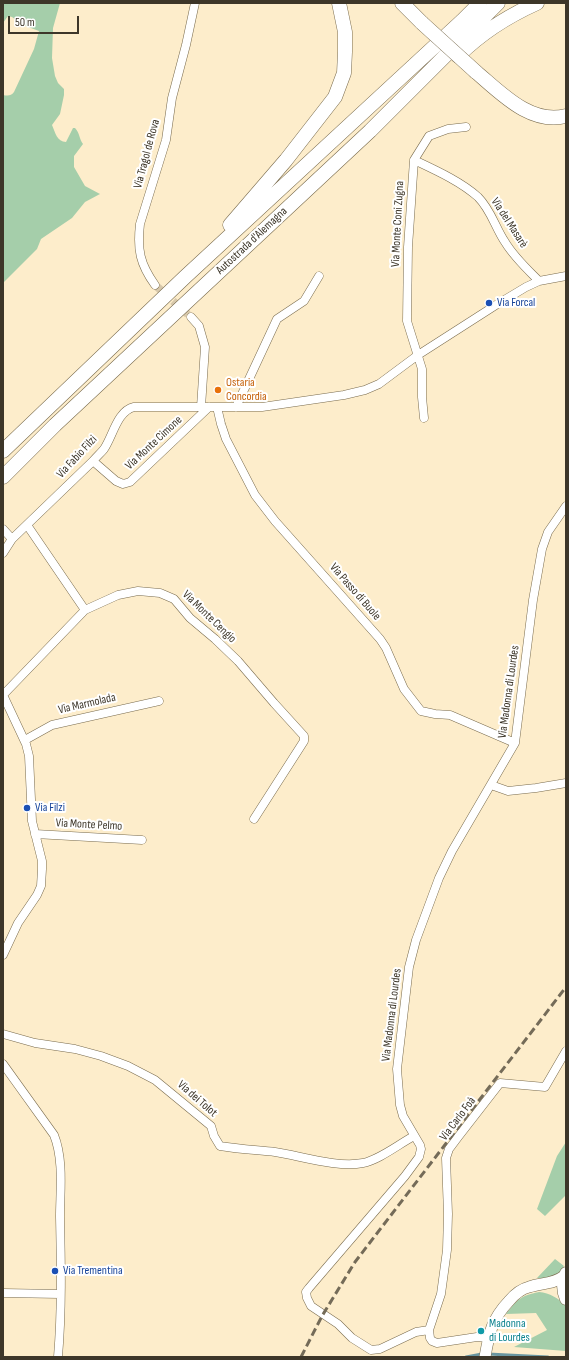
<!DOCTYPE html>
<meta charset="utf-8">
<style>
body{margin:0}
#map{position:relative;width:569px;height:1360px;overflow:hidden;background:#fdedcb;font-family:"Sofia Sans Condensed",sans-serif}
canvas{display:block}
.frame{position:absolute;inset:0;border:4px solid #3d3629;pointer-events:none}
.scale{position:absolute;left:8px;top:16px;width:71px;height:18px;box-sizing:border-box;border:2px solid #3d3629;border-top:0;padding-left:5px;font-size:12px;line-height:14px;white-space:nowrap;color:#3d3629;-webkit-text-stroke:3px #fff;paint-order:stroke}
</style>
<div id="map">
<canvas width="569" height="1360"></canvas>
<div class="frame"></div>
<div class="scale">50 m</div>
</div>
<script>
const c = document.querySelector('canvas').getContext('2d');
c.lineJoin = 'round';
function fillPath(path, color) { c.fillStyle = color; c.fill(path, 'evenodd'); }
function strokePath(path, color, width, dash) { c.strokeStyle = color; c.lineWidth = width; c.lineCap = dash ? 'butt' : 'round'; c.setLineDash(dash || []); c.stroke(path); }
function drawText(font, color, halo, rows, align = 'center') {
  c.font = font + ' "Sofia Sans Condensed",sans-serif'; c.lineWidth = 4; c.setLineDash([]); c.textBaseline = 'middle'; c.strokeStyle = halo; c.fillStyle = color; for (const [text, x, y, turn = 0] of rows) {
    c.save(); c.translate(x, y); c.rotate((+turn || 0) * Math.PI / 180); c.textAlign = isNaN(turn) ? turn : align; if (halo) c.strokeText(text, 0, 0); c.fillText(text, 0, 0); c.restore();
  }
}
fillPath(new Path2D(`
 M3,3h57l-7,25 -1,30 3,18 3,7 6,6v6l-4,19 -8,11c3,7 5,17 14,17l7,-14h2c5,5 4,11 8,16l-9,12v11l11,19 15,8 -15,8 -13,16 -31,21 -4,10 -34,34v-188c5,1 8,1 11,-3l20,-43 5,-18 -16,-6 -11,-8 -4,-1 -5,7z
 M566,1142v53l-21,21 -8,-7 20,-53z
 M555,1259l9,7 -4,7 -11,5h-12z
 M539,1292c11,1 19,6 27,14v45l-52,-4 33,-17 -11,-17 -30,1c12,-15 14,-18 33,-22z`), '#a5ceaa');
strokePath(new Path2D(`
 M488,1354l60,3
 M466,1357l16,-3`), '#6a96a0', 3);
strokePath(new Path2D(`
 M155,285l36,32`), '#d7c8ab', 8, [8, 4]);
const street = new Path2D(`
 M414,160c21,10 46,21 64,37 13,13 17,30 27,45 9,15 22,27 34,39
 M155,285c-15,-21 -18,-35 -15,-61l26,-84 6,-42 14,-53 9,-42
 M191,317l8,9 6,21 -4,60
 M217,407l4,17 5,15 29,56 20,26 105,118 6,9 18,41 17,22 14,3 15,1 65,28
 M236,407l41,-88 27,-18 15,-25
 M424,418l-2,-21v-28l-15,-48 1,-74 6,-87 15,-24 19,-7 18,-2
 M93,461l23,20 7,3 7,-2 79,-75
 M27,525l58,85
 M3,529l9,10
 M3,553l9,-14 81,-78c3,-4 8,-8 11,-12 9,-13 13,-38 30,-42h128l82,-12 21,-5 14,-6 39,-29 78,-50 30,-18 13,-6 27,-5
 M3,695l82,-85 33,-15 20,-4 22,2 14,6 16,19 25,21 23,22 36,42 30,33v5l-50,78
 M3,695l23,49 3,12 3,65 10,40v8l-1,17 -4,9 -19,28 -15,32
 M25,740l27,-15 107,-24
 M491,785l17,6 28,-3 30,-5
 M35,834l107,6
 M3,1034l32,9 40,6 26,7 27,10 27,14 56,46 3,10 6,10c18,3 36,4 55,6 26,4 62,16 88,11 16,-3 36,-19 51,-27
 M3,1064l51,71c10,25 6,56 6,82 1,46 2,93 -2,140
 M3,1293l57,1
 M429,1330l-13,2 -36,17 -9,1 -19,-12 -14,-14 -27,-18 -4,-8 -1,-6 3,-4 96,-112 14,-19 2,-8 -1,-4 -17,-29 -3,-11 -3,-36 12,-102 7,-27 23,-62 13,-27 63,-108 18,-143 9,-51 6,-17 18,-26
 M488,1338l-11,-1 -40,6 -5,-2 -2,-3 -1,-8 12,-36 6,-44 1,-36 -2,-56 3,-9 9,-12 42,-54 45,4 21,-36`);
const secondary = new Path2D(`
 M485,1357c4,-24 7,-38 24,-56 5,-6 12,-12 20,-14 12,-4 25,-3 35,-11`);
const primary = new Path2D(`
 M566,1273c-4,9 -4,17 0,26`);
const highway = new Path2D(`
 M402,3l20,20
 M458,56c23,-23 50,-40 79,-53
 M476,72c25,21 54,53 90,44
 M230,225l56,-65 49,-63 9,-24 1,-21v-20l-6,-29
 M3,451l182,-174 277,-256 18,-18
 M3,477l52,-52 315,-294 128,-128`);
strokePath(street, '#796b4d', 9);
strokePath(secondary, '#796b4d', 12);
strokePath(primary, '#796b4d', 13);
strokePath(highway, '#796b4d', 15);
strokePath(street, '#fff', 8);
strokePath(secondary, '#fff', 11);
strokePath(primary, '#fff', 12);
strokePath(highway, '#fff', 14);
strokePath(new Path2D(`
 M301,1357l21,-41 33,-54 211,-275`), '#746b58', 3, [8, 4]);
const highwayBridge = new Path2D(`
 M422,23l54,49`);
strokePath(highwayBridge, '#796b4d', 15, []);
strokePath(highwayBridge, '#fff', 14);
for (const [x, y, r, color] of [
 [489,303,4,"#1a4fb4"],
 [218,390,4,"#e8710a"],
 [27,808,4,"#1a4fb4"],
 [55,1271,4,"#1a4fb4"],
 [481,1331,4,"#0f9aa8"]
]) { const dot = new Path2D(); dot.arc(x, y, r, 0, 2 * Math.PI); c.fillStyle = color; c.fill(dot); strokePath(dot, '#fff', 1.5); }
drawText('12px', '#3d3629', '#fff', [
 ["Via Tragol de Rova",147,154,-75],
 ["Via del Masarè",509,223,57],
 ["Via Monte Coni Zugna",398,224,-87],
 ["Autostrada d'Alemagna",252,241,-43],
 ["Via Monte Cimone",154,443,-43],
 ["Via Fabio Filzi",77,457,-47],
 ["Via Passo di Buole",355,592,49],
 ["Via Monte Cengio",209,617,44],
 ["Via Madonna di Lourdes",509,692,-82],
 ["Via Marmolada",87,704,-13],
 ["Via Monte Pelmo",89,825,3],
 ["Via Madonna di Lourdes",392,1015,-83],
 ["Via dei Tolot",197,1099,41],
 ["Via Carlo Foà",458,1119,-53]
]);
drawText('12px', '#164399', '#fff', [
 ["Via Forcal",497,303],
 ["Via Filzi",35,808],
 ["Via Trementina",63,1271]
], 'left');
drawText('12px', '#c56008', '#fff', [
 ["Ostaria",226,383],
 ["Concordia",226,397]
], 'left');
drawText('12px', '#0d838f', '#fff', [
 ["Madonna",489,1324],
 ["di Lourdes",489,1338]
], 'left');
</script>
